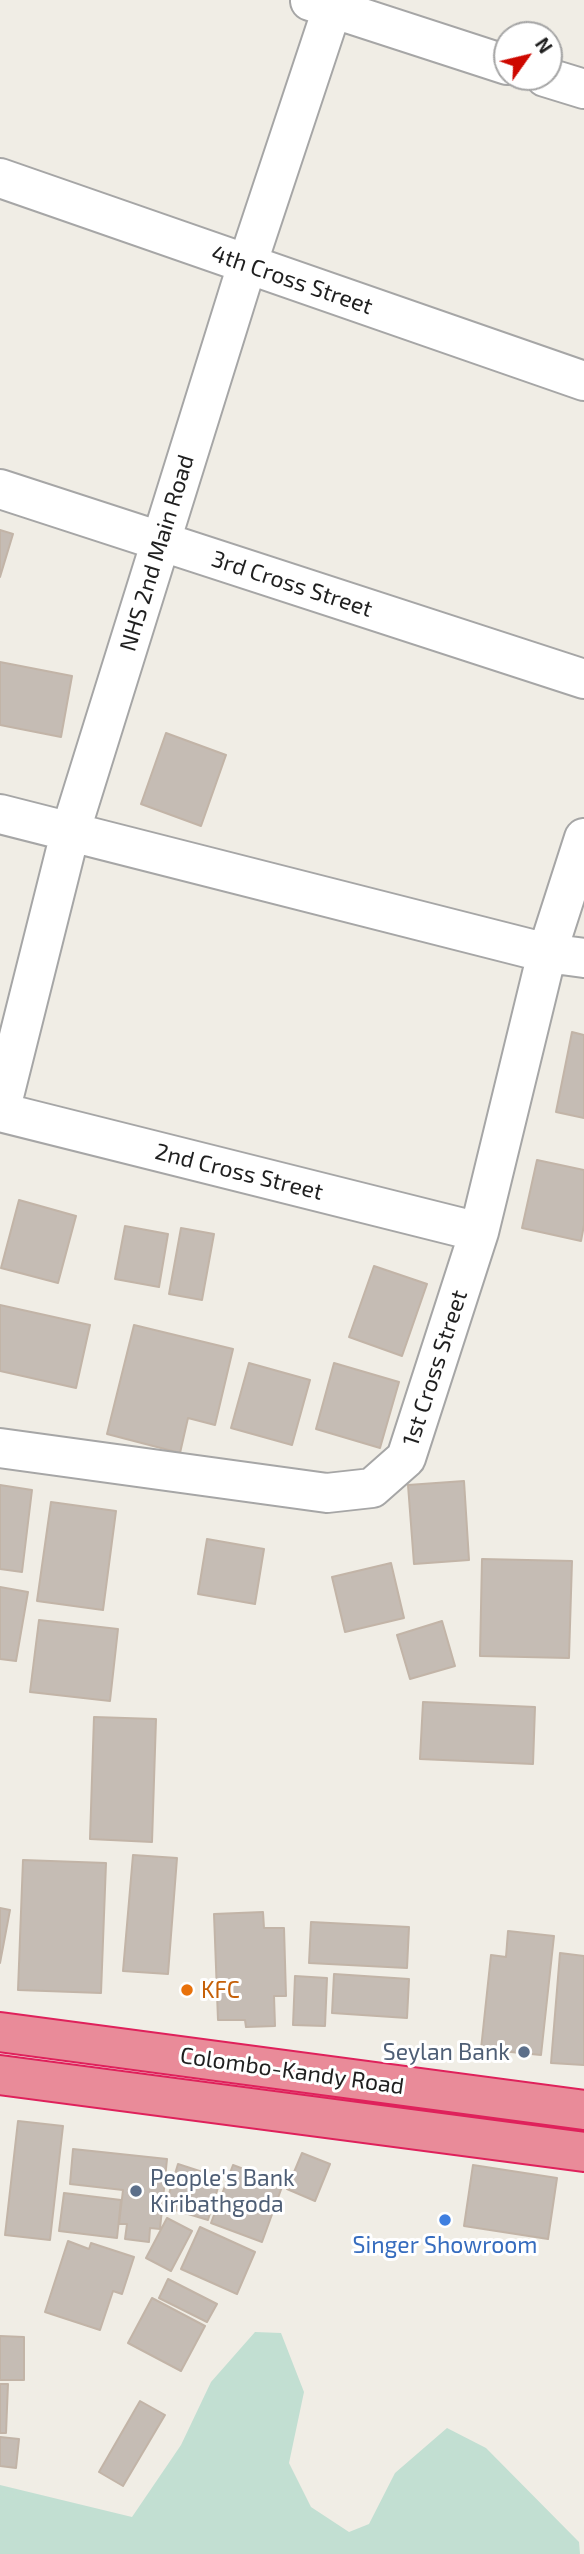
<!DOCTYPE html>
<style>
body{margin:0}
#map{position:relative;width:584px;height:2554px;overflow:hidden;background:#f0ede5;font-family:"Exo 2",sans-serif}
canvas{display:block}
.north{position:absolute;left:493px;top:21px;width:70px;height:70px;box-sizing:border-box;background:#fff;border:2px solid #a5a5a5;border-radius:50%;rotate:56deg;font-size:19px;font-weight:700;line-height:28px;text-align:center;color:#1f1f1f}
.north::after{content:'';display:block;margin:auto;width:24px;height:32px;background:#ce0800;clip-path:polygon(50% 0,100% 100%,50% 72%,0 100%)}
</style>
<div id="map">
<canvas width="584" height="2554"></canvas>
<div class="north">N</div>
</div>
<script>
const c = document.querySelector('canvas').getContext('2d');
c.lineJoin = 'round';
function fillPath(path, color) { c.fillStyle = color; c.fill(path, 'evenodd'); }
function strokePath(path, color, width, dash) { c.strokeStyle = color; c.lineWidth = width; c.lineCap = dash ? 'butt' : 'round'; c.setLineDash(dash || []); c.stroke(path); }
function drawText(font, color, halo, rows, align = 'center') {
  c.font = font + ' "Exo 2",sans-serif'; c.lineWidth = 6; c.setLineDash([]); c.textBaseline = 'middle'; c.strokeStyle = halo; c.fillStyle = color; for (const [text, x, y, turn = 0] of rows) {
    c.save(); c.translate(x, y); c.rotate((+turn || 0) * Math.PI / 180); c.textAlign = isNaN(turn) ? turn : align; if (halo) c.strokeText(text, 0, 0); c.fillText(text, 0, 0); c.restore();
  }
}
fillPath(new Path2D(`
 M255,2332l26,1 23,59 -15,71 22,44 38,25 20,-8 26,-51 52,-45 39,20 93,94 1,12h-580v-69l132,32 49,-72 30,-63z`), '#c2dfd2');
const building = new Path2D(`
 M0,530l13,4 -13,43z
 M0,662l72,14 -11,61 -61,-12z
 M166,733l60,22 -25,71 -60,-22z
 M572,1032l12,3v83l-28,-6z
 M537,1160l47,10v55l-3,16 -59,-13z
 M19,1200l57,16 -18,67 -57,-15z
 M125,1226l43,8 -9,53 -44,-8z
 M181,1228l33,6 -12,66 -33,-6z
 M374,1266l53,18 -25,72 -53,-19z
 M0,1305l90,20 -14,63 -76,-17z
 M134,1325l99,24 -18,76 -27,-7 -8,35 -73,-19z
 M249,1363l61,17 -18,65 -61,-17z
 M334,1363l65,19 -19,66 -64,-19z
 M464,1481l5,79 -55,4 -6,-79z
 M0,1485l32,5 -10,82 -22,-3z
 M51,1502l65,9 -13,99 -66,-9z
 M207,1539l57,10 -9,55 -57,-10z
 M482,1559l90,2 -3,97 -89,-2z
 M391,1563l13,55 -59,14 -13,-55z
 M0,1587l28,5 -12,69 -16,-2z
 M39,1620l79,9 -8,72 -80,-9z
 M442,1621l13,45 -45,13 -13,-44z
 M423,1702l112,5 -2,57 -113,-5z
 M94,1717l62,2 -4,123 -62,-3z
 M133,1855l44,3 -9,116 -45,-3z
 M23,1860l83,3 -5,130 -83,-3z
 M0,1908l10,2 -10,53z
 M263,1912l1,16h20l2,68h-12l1,30 -29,1 -1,-7h-27l-4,-106z
 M311,1922l98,5 -2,41 -98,-5z
 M508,1931l46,5 -13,119 -60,-6 10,-94 15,2z
 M560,1953l24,3v109l-33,-2z
 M334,1974l75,5 -2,39 -75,-5z
 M295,1976l32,2 -2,48 -32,-1z
 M18,2121l45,5 -13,114 -45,-5z
 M73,2149l94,10 -7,70 -10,-1 -1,14 -24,-3 2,-15h-8l4,-34 -53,-6z
 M302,2153l28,11 -15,37 -28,-12z
 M178,2164l43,14 -13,42 -43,-13z
 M233,2165l50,19 -21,58 -51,-19z
 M473,2165l84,13 -9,61 -84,-13z
 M64,2193l57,7 -4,38 -58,-7z
 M167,2218l25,13 -21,40 -25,-13z
 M200,2227l55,25 -18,42 -56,-25z
 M68,2241l21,8 2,-6 43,14 -12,37 -9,-3 -13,39 -55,-18z
 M168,2279l49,25 -10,18 -48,-24z
 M152,2298l53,28 -24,45 -53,-28z
 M0,2336l24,1v43h-24z
 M0,2384h8l-2,49h-6z
 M140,2401l25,14 -42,71 -24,-14z
 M0,2437l19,2 -3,29 -16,-2z`);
fillPath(building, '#c5bcb4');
strokePath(building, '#c2b4a7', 2);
const minor = new Path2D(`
 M310,1l197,64
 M545,77l39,12
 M0,178l584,203
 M0,489l584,190
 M0,814l547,139 37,-115
 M0,1112l70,-279 177,-568 88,-265
 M0,1112l479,120
 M0,1448l327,45 45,-5 34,-30 73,-226 68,-279 37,5`);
const highway = new Path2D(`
 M0,2032l584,78
 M0,2075l584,77`);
strokePath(minor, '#a6a6a6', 42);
strokePath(highway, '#df215b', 42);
strokePath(minor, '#fff', 38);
strokePath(highway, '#e98b99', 38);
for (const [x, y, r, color] of [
 [187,1990,7,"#e8710a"],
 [524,2052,7,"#5c6f8a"],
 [136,2191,7,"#5c6f8a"],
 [445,2220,7,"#3f7fe0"]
]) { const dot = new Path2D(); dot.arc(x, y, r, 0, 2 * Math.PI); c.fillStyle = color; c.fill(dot); strokePath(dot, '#fff', 2.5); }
drawText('23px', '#1f1f1f', '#fff', [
 ["4th Cross Street",292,280,19],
 ["NHS 2nd Main Road",157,553,-73],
 ["3rd Cross Street",292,584,18],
 ["2nd Cross Street",239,1172,14],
 ["1st Cross Street",435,1368,-72],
 ["Colombo-Kandy Road",292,2071,8]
]);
drawText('23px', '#c56008', '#fff', [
 ["KFC",201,1990]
], 'left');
drawText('23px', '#4e5e75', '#fff', [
 ["Seylan Bank",510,2052],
 ["People's Bank",150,2178,"left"],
 ["Kiribathgoda",150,2204,"left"]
], 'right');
drawText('23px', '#366cbe', '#fff', [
 ["Singer Showroom",445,2245]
]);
</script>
